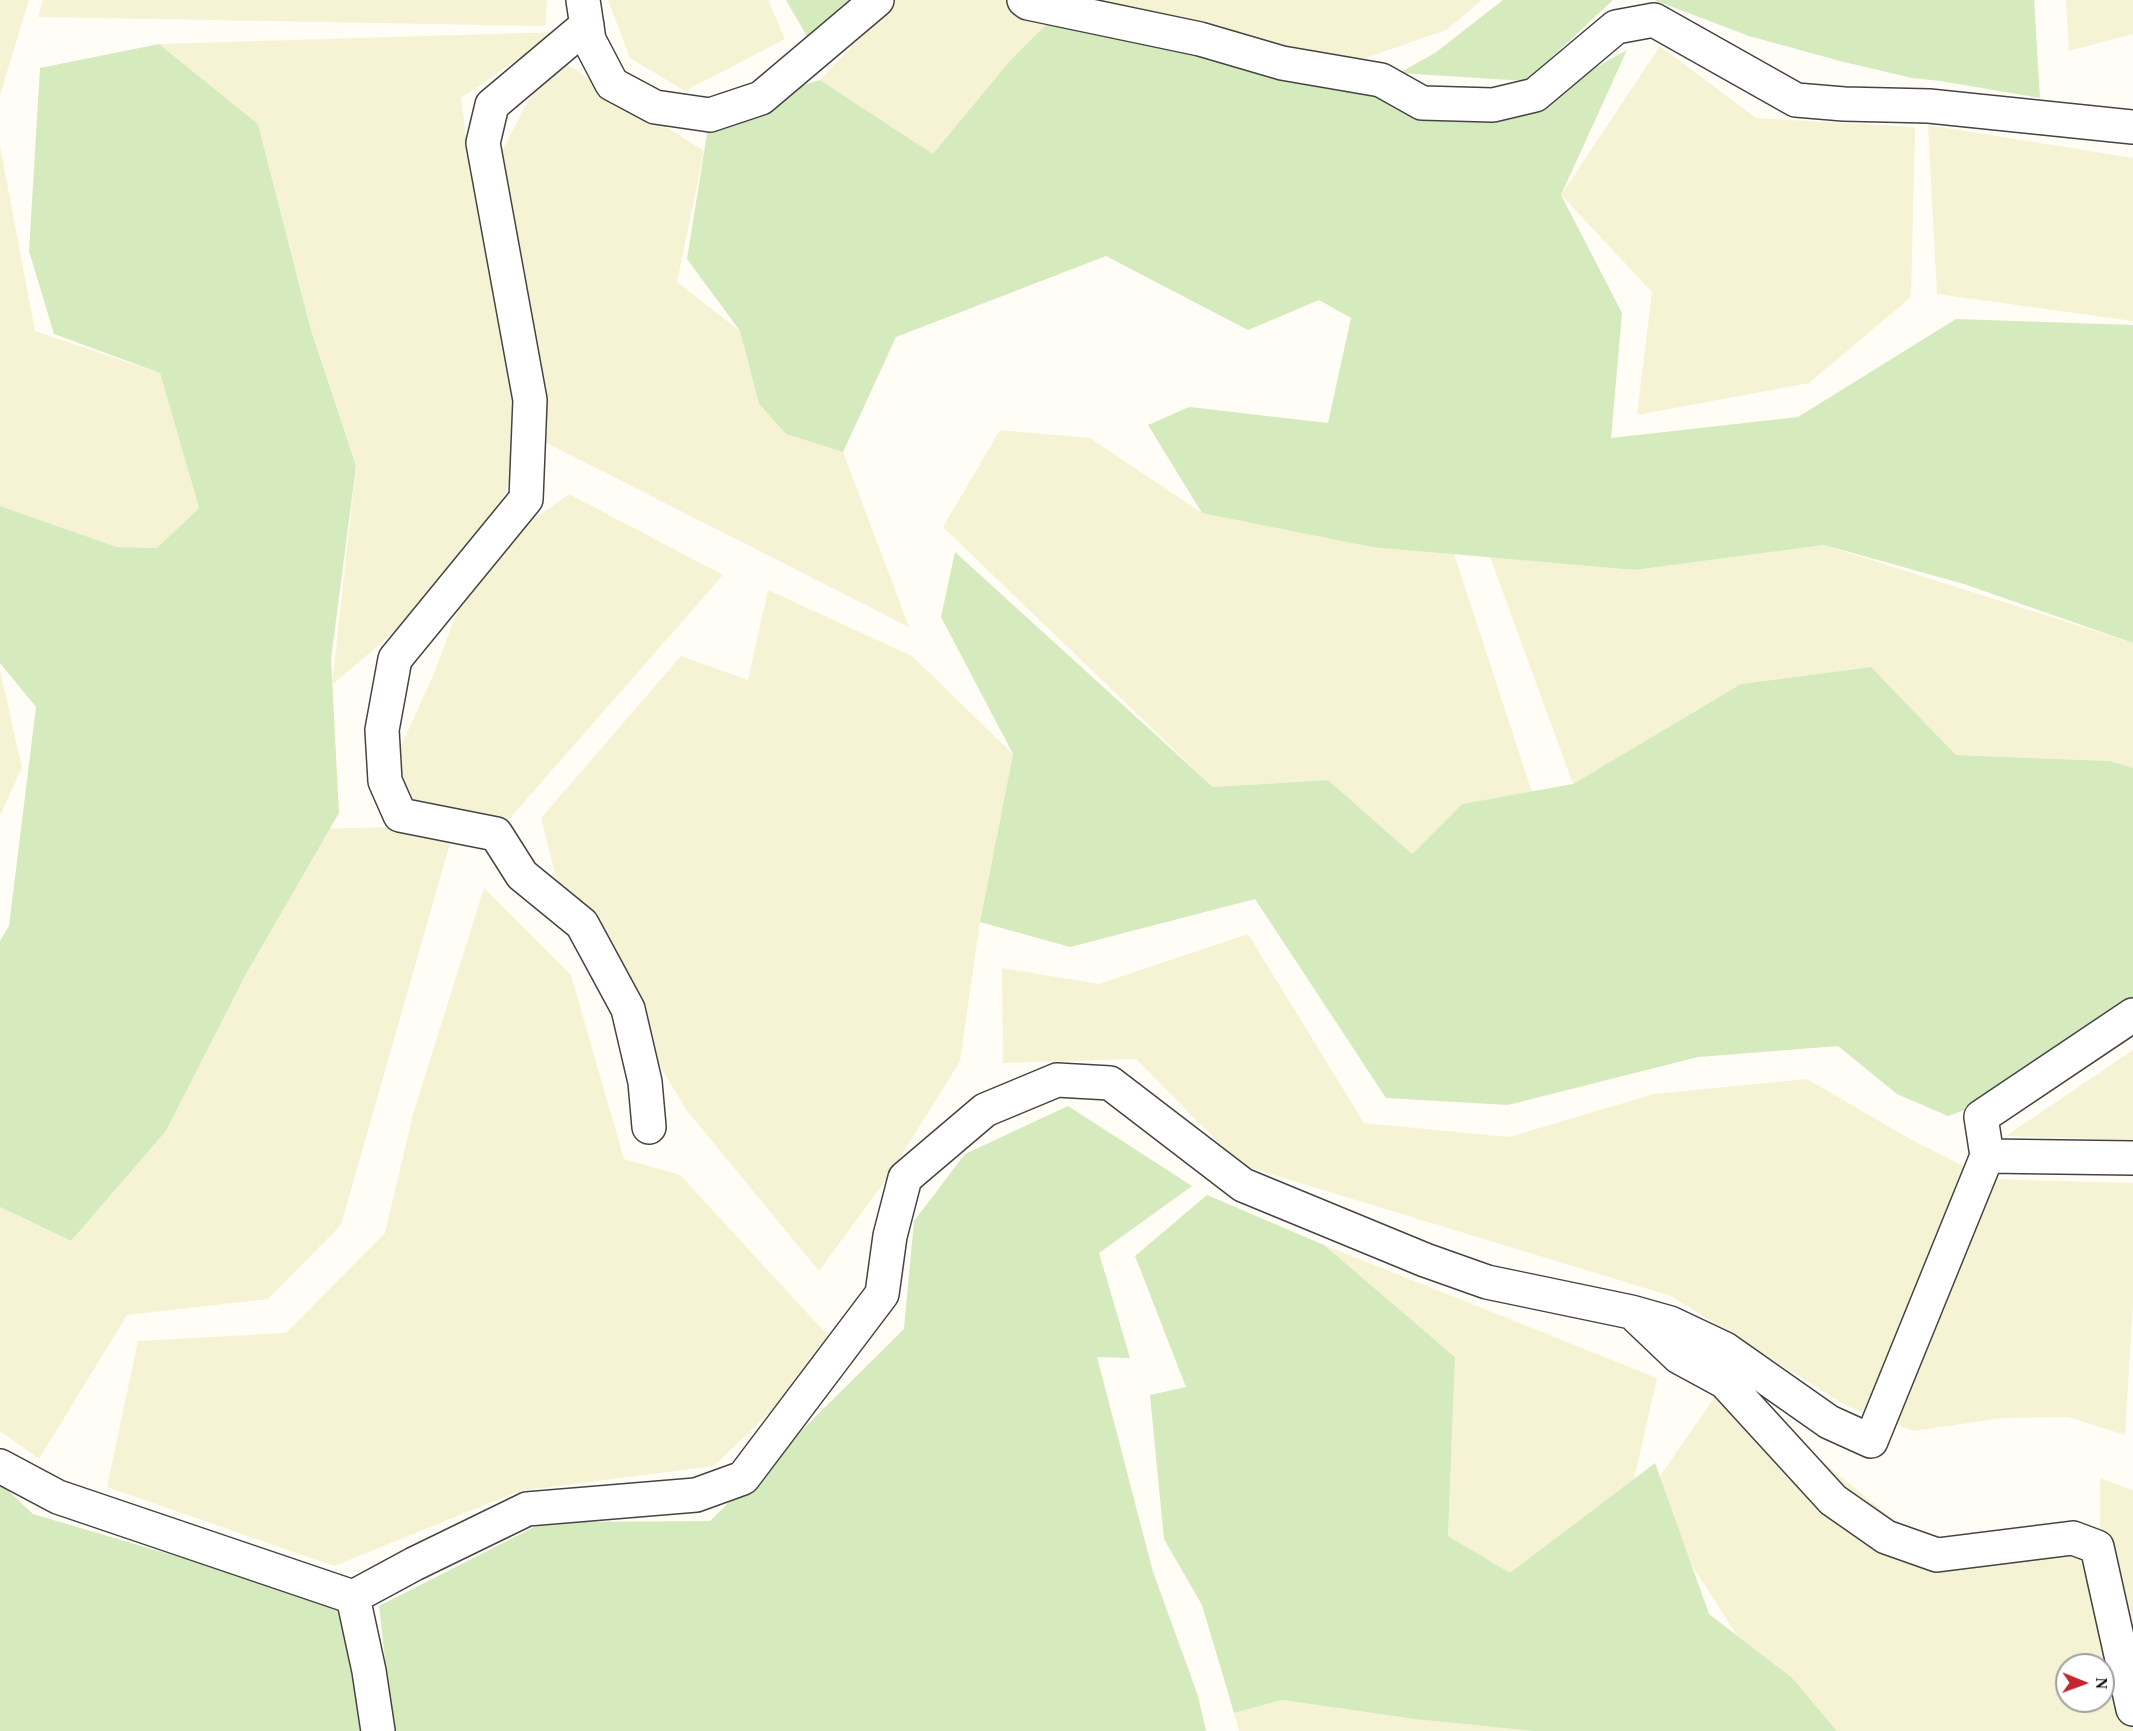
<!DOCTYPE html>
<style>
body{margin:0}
#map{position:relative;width:2133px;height:1731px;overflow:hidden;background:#fffdf5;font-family:Georgia,serif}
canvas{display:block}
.north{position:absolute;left:2055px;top:1653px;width:60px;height:60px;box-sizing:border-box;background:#fff;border:2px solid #a0a0a0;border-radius:50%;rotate:91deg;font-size:16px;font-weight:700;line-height:24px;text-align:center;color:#111}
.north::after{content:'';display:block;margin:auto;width:21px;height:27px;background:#c4262e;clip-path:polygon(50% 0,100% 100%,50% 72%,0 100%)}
</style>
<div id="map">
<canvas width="2133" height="1731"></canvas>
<div class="north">N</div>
</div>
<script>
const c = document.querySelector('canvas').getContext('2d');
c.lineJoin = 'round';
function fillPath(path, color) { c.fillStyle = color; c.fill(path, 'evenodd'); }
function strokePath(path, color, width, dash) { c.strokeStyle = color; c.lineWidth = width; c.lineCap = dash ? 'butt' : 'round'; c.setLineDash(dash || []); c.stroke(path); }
fillPath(new Path2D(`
 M0,0h29l-29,95z
 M43,0h504l-2,26 -507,-9z
 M608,0h160l17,39 -100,52 -55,-33z
 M896,0h123l42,10 -128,144 -113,-74z
 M1063,0h419l-36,30 -118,41z
 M2066,0h67v34l-64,17z
 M558,32l-97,66 10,77 55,245 -37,-244 63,-121 152,96 -27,131 63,49 19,73 27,30 57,18 66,175 -380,-193 -52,126 92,-66 154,81 -227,259 -41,-8 -114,399 -73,74 -141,16 -88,144 -39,-28v-224l71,34 95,-110 81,-159 56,-143 148,-3 -51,-11 -15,-34 47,-103 44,-116 -144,123 24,-219 -46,-139 -52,-203 -99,-80z
 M1660,46l96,72 159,9 -4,170 -102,86 -172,32 15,-123 -91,-97z
 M1928,125l205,33v163l-196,-27z
 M0,146l35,185 125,42 39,135 -42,40 -40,-1 -117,-41z
 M1000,430l90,8 112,75 252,41 78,238 -70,12 -50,50 -84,-74 -115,7 -270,-260z
 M1824,545l309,98v125l-23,-7 -154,-6 -85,-88 -130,17 -168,100 -83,-227 145,13z
 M768,590l144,66 101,98 -33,168 -20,139 -73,117 -68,93 -131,-159 -124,-202 -23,-92 140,-162 67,24z
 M0,670l22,98 -22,47z
 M484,888l87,87 53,184 56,16 153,166 -26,35 -93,90 -195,25 -185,75 -227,-79 31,-146 148,-8 99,-100 28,-119z
 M1248,934l116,189 145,14 145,-43 153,-15 105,61 77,39 144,4v120l-8,132 -57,-18 -66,1 -88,13 -69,-26 -174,-109 -430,-131 -105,-106 -133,4 -1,-95 97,16z
 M2133,1050v90l-127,-4z
 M1324,1245l333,133 -23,101 -124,95 -62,-38 7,-179z
 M1725,1382l212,173 136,-17 60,181v12h-301l-96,-97 -89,-139zM2067,1665h36v36h-36z
 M2100,1478l33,12v193l-33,-121z
 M1282,1700l132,19 120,12h-295l-5,-18z`), '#f6f3d4');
fillPath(new Path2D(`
 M786,0h106l-76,52z
 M1503,0h110l-87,81 -127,-8 36,-20z
 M1654,0h380l6,98 -99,-17 -29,-3 -72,-17 -91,-25z
 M1061,10l446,107 120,-67 -66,145 61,118 -11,125 187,-21 158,-98 177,6v318l-169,-59 -140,-39 -189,25 -263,-23 -170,-34 -54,-88 41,-18 139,16 23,-105 -32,-18 -71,30 -142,-74 -210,81 -53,115 -57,-18 -27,-30 -19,-73 -53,-72 23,-144 110,-35 113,74 77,-93z
 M159,44l99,80 52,203 46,139 -25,193 8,154 -92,159 -81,159 -95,110 -71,-34v-266l9,-15 27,-219 -36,-44v-157l117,41 40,1 42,-40 -39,-135 -106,-39 -25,-83 11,-183z
 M955,552l258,235 115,-7 84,74 50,-50 111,-20 168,-100 130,-17 85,88 154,6 23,7v247l-112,75 -73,26 -51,-22 -59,-48 -140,11 -190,48 -122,-7 -131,-199 -185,48 -90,-25 33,-168 -72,-137z
 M1068,1106l124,80 -93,67 31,105 -33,-1 56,215 45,124 8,35h-813l-14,-125 165,-84 166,-1 194,-192 10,-108 51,-67z
 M1207,1195l117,50 131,112 -7,179 62,37 145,-110 54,151 83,64 45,53h-303l-120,-12 -132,-19 -48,13 -32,-108 -38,-66 -14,-144 36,-8 -51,-131z
 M0,1483l33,31 315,93 13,124h-361z`), '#d5ebbd');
const minor = new Path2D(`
 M583,0l6,40 23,44 43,23 55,8 51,-17 116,-98
 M1024,0l4,3 172,36 82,24 99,17 41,23 71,2 42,-10 81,-68 38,-7 142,80 48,4 85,2 204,21
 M587,25l-95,80 -9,38 47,257 -4,99 -131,160 -13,71 3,51 15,34 96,19 26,41 60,49 46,85 17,73 4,45
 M1987,1156l146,2
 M1637,1317l42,40 46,25 108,118 53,37 51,18 136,-17 24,9 36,162
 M0,1466l58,31 295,100 16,74 9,60
 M353,1597l61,-33 113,-55 169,-14 47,-17 139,-184 8,-58 15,-58 80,-68 72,-30 53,3 133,102 182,75 62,22 144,30 39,11 55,26 104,73 42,19 116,-285 -6,-39 152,-102`);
strokePath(minor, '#444', 36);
strokePath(minor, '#fff', 33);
</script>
